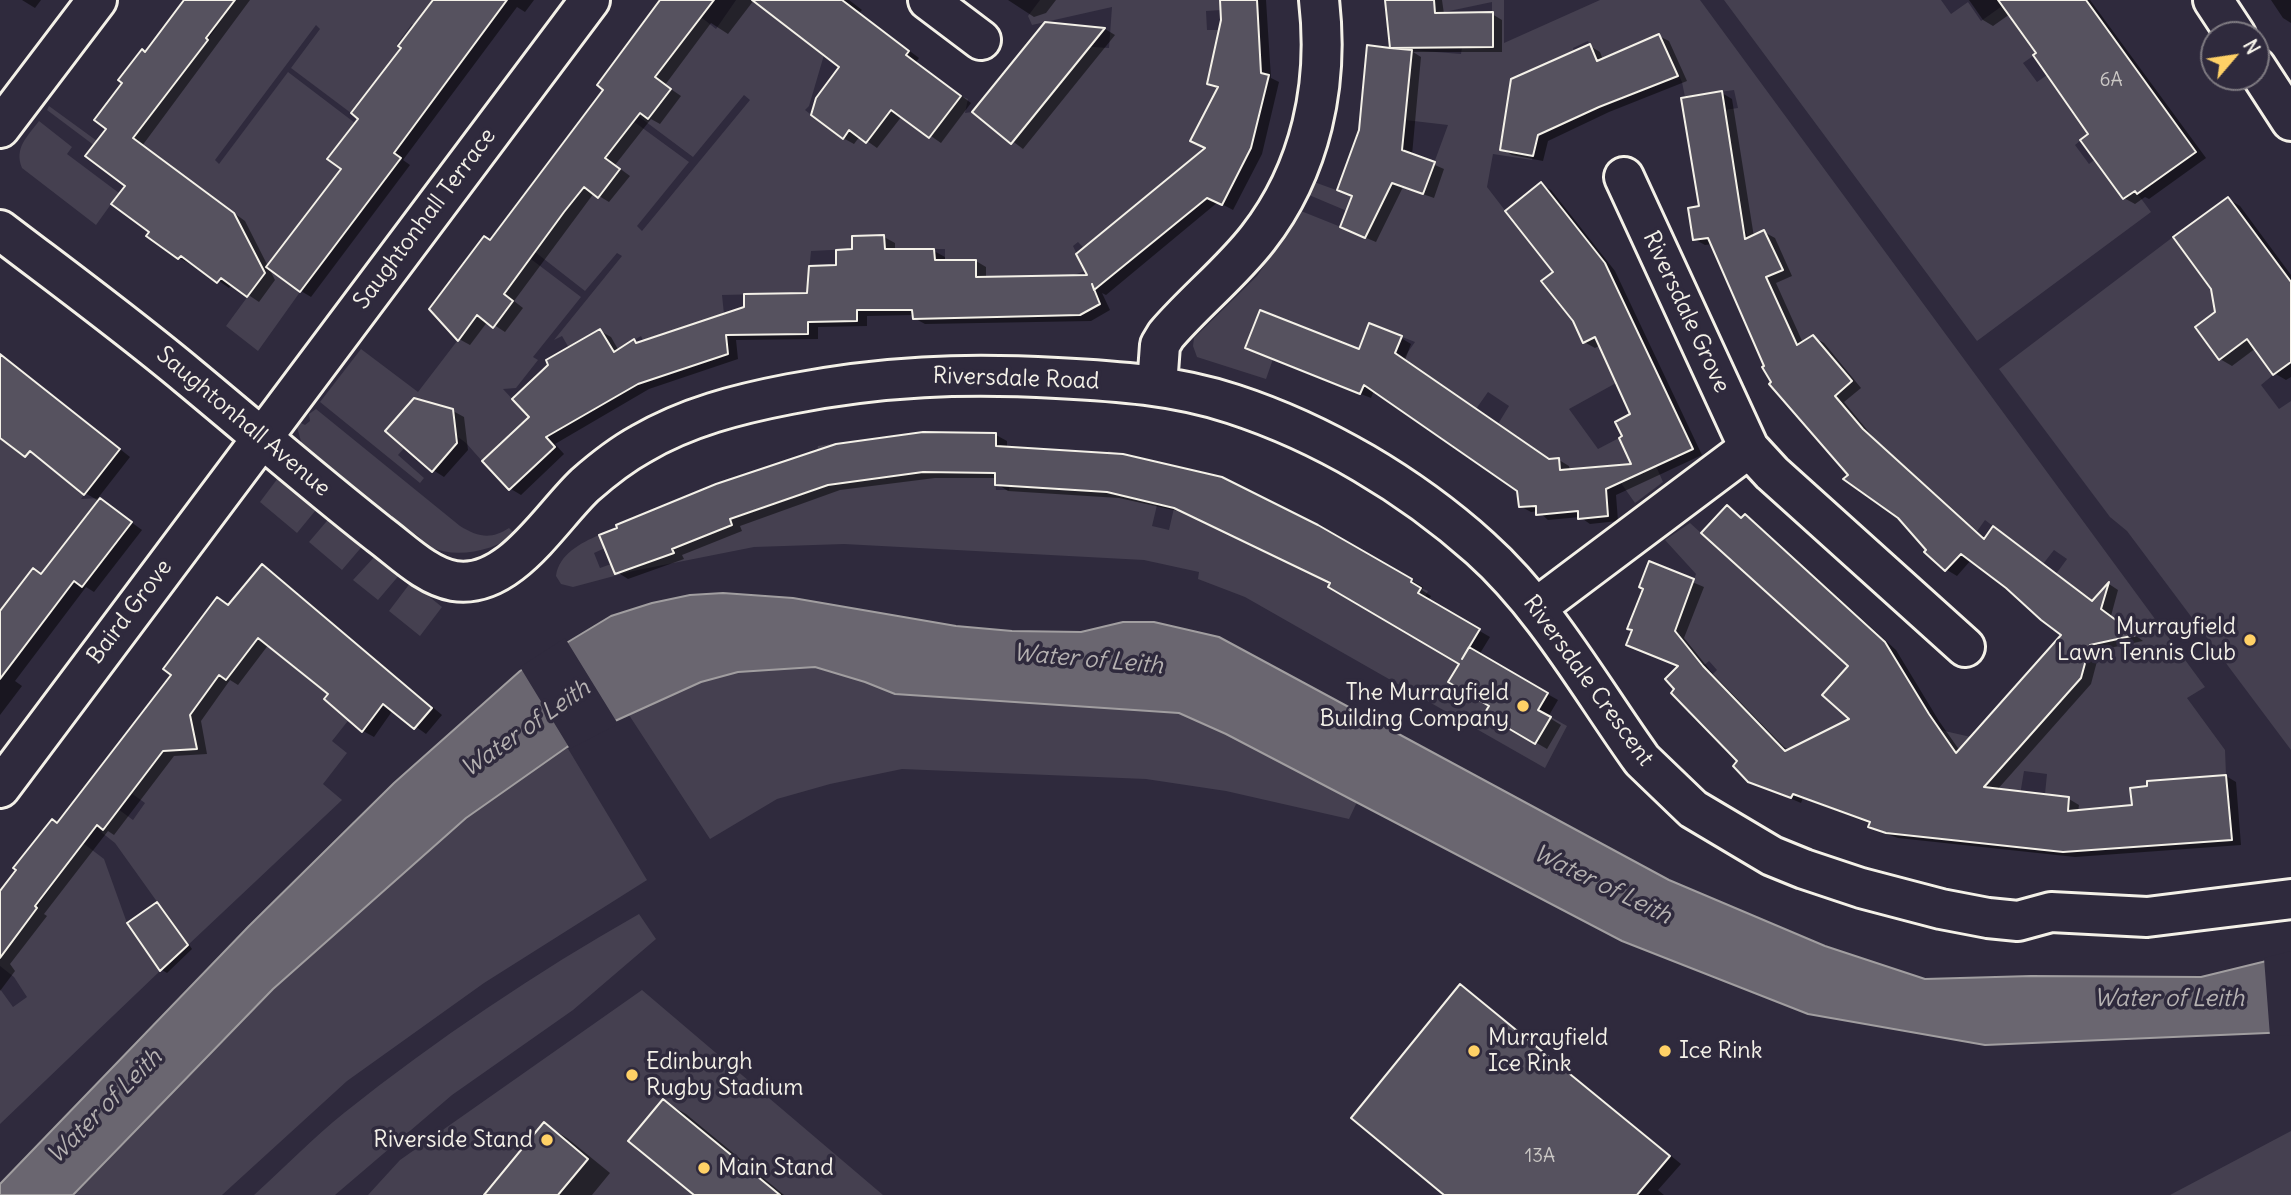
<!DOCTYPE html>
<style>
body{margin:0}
#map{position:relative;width:2291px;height:1195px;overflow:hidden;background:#2f2a3d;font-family:Delius,sans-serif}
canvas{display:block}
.north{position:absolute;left:2200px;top:21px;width:70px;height:70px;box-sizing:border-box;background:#2f2a3d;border:2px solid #7e7a81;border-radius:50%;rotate:61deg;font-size:19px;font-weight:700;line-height:28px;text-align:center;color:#f4f1e8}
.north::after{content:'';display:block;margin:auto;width:24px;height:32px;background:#ffd166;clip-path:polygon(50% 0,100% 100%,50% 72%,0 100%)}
</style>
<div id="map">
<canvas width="2291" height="1195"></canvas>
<div class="north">N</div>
</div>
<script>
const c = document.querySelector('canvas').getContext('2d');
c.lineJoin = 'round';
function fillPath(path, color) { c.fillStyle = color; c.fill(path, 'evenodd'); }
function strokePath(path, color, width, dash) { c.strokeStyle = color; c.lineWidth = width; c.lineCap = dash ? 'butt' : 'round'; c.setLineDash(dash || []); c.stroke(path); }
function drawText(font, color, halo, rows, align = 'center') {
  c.font = font + ' Delius,sans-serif'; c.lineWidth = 7; c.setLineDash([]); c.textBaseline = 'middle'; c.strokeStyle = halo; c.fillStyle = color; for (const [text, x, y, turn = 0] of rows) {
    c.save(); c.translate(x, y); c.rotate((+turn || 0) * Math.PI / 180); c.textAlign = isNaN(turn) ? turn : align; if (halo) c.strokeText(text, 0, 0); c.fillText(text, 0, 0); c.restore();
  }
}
fillPath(new Path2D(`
 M235,0h198l-14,19 11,18 -18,-13 -15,20 4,4 -50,65 -60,-45 29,-39 -4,-4 -101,135 4,4 69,-92 67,51 -27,37 12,9 -73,98 33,25 -42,59 -32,-25 36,-49 -124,-110 -13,19 -14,-10 8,-12 -72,-54 2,-4 70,51 98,-130 -28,-21z
 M736,0h39l-8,12 57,43 -15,51 -4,4 37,29 19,-25 25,-8 43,32 32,-42 7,3 -3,14 7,-1 39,32 72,-88 -6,-10 32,2 3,-41 -80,18 -4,-9 12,-16h180l1,10 -15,1 1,19h15l-15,54 15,3 -31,54 11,6 -12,25 -16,2 -90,74 -6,-6 -5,4 12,25 -11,4 -98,2v-17h-31v-11h-60l-1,-13h-32v13l-41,2 -4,42 -85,2 3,29 -23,-3 -59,19 -2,-4 -27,16 -10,-17 -8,-3 -14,38 -20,-34 -8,4 68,-84 -5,-3 -32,38 -50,-39 49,-65 14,10 22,-28 -15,-11 28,-37 56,41 -52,64 5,5 108,-131 -6,-5 -51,62 -71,-53 11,4 15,11 7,-42 46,-60 15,12z
 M1434,0h70v43l96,-43h100l505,687 -18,11 38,52 1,25 -79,6 1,23 -4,-17 -13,1 1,17 -64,8 1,-16 -24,-3 2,-20 -23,-3 -6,36 -236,-60 -70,-72 5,-5 -8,-9 -6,5 -34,-21 27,-71 -31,-34 25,-17 157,143 -24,29 11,11 137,31 101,-88 53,-12 -3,-16 -54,10h-13l52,-18 -51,-39 11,-15 -13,-9 -11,14 -58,-44 -24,34 -83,-107 -44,-51 18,-15 -39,-46 -21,14 -1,-17 -25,-55 16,-7 -17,-40 -17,7 -4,-10 -5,2 -15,-119 14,-2 -4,-18 -49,7 -3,-15 -23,-48 -62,27 -9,-20 -15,7 9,20 -74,29 -8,53 33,6 -1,4 -39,-6 -6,33 50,65 20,17 -15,12 15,20 34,-8 22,-15 1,4 -45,30 14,31 12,-6 21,46 -47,26 29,40 21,-11 18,37 19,-9 7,16 -28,21 -26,-37 -49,4 -1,-11 -21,1 -40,-36 11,-18 -21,-14 -12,17 -73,-50 12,-17 -46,-18 -10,26 -99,-40 -15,37 28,12 -7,20 -69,-22 -4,-11 1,-8 63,-62 44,-65 65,26 7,-15 -64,-27 5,-13 61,22 10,-24 38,13 25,-68 -43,-5 7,-70 49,4 1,-7h30v-45l-57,12z
 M1724,0h217l10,14 17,-12 13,19 21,-15 34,48 -13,9 14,19 13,-9 18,25 -4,2 28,31 -17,14 14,19 17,-13 45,61 -174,129z
 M39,121l33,26 -5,7 52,39 -23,32 -74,-57c-8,-20 5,-31 17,-47z
 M2173,237l50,69 -4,54 28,-21 26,36 -12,10 18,24 12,-8v349l-164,-219 -17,-14 -111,-148z
 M523,253l58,44 -48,60 5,3 -22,28 -13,1 26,28 -47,44 -16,-18 -20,-15 8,-9 -5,-11 -8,-1 -43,48 26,23 -4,5 -100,-81 41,-53 57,43 59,-77 16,12 20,-26 -15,-13z
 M0,408l12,40 13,9 14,-18 -5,15 22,18 38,10 -13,17 19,-1 -58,75 -8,-6 -34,44z
 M316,409l144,117c18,11 31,14 49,2l6,6c-21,17 -59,25 -85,13 -6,-2 -7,-7 -12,-11 -3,-3 -11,-5 -15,-7l-101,-84 -5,-18 4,-4 4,2 5,-4 -1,-7z
 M934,432v40l61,1 1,17h13l1,-42 17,33v6l65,4 16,-40 16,3 -10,40 43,11 -5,21 17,4 5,-22 26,6 9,-39 18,4 -10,49 95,47 19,-40 20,12 -23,40 70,40 23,-39 7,3 -3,6 11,6 -20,35 43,26 -10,18 40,-24 4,3 -18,32 16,9 -6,12 50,30 16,-27 16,9 -22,42 -300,-171 -47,-18 1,-7 -55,-12 -300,-16 -90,3 -121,24 -60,16 -12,-3 -5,-8c3,-22 25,-33 43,-41l6,13 -11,5 6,15 11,-4 21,2 1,3 40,-16 -17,-45 12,-5 16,40 32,-59 14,-6 11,29 17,3 49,-18 11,-46 19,-3 5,39 61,-7 -5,-40z
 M281,474l39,31 -23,28 -37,-31z
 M332,515l33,28 -23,27 -33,-28z
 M377,554l24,19 -23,27 -25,-20z
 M411,582l31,25 -22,29 -31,-25z
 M252,611l47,60 19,15 9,-11 10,8 -13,16 15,13 12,5 -19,24 15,12 -24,31 19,16 -154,145 -73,-102 -14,-11 17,-23 15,11 12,-17 -14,-10 40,-52 12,9 10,-4 1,-11 -12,-9 20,-26 -7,-6 18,-24 14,10 17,-24z
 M815,667l50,15 30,12 284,19 47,21 131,68 -8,17 -123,-28 -80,-12 -244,-10 -72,15 -53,15 -67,40 -81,-124c24,-11 47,-24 71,-33 36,-14 77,-13 115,-15z
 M567,747l80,133 -163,103 -137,98 -125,114h-149l200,-206 193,-171z
 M83,843l21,16 23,64 33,48 -160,153v-135l13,18 14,-10 -13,-20 -14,-11v-8z
 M639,914l17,25 -83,71 -121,85 -117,100h-81c30,-27 59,-57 90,-82 93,-74 191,-140 295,-199z
 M642,990l241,205h-515l32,-35z
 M2291,1131v64h-121z`), '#454050');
const water = new Path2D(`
 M723,593l70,5 163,28 56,5 69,1 42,-10h31l65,15 450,243 156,66 100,33 106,-3 170,1 90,-22v77l-306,13 -177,-31 -186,-73 -396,-207 -47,-21 -284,-19 -30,-12 -50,-15 -77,5 -37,10 -86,39 -48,26 -101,71 -193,171 -200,206h-73v-11l249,-258 145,-143 126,-112 91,-55 41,-13 38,-8z`);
fillPath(water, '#6a6670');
strokePath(water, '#a19ea0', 2);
fillPath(new Path2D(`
 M565,638l53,86 -48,25 -50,-82z
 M2291,951v84l-21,1 -6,-78z`), '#2f2a3d');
fillPath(new Path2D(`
 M22,0h19l-6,8z
 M189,0h61l-108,146 103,75 30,59 -16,22 -27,-18 -3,4 -37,-26 -2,2 -11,-6 -28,-27 -24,-46 -19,-56 38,-76z
 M435,0h99l-9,12 -8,-5 -114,153 7,5 -99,132 -10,-6 60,-172z
 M663,0h91l-26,34 -17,-11 -46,62 16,11 -21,28 -9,-5 -36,46 15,11 -21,26 -15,-9 -80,108 9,7 -18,24 -17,-11 -18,24 -11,-6 32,-97 115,-152z
 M755,0h94l13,10 -3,3 60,45 -3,4 55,41 -30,40 -39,-27 -25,32 -17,-12 -6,8 -11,-6 -1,-71z
 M1008,0h48l-10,13 -12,4z
 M1222,0h44l5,78 8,4 -17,72 -29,56 -15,-8 -112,93 -4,-2 8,17 -19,11 -166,3 -11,-6v-3l-47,1v10l-49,1v12l-82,1 2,19 -89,30 -94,55 9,10 -43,41 -10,-6 20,-72 69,-86 11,6 8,14 15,-10 5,3 170,-49 45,-44 30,-14 11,6v8h39l11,6v5l31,-1 10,6v12l104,-2 117,-128 12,-60 -10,-6 14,-63z
 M1386,0h56l2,14h48l10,6v32h-89l8,5 -9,98 32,14 -10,29 -31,-11 -27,55 -24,-10 1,-35 -14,-7 53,-140z
 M1969,0h121l116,158 -57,41 -4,-2 -10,7 -11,-6 -34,-63 -80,-121 -17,12 -10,-6z
 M2271,0h20v23l-8,-5z
 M1046,24l59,5 10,6 -92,114 -49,-37z
 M1659,36l10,5 18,40 -78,31 -61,29 -5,20 -31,-6 -10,-6 88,-103 10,6 3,8z
 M1722,93l10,6 22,138 10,-5 11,6 17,38 -16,7 27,60 10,-6 11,6 37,45 -17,14 29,35 113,102 107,64 16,-19 9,6 -7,26 32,25 -43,9 -9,34 -94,106 72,9 10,6 -1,7 56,-5 92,-31 10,6 5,63 -166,12 -177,-19 -17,-6 -10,-6v-2l-68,-26 -2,5 -51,-22 -10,-20 -64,-72 4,-22 -52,-23 17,-55 5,-25 54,23 -20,51 29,36 75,77 64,-31 -2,-54 -123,-159 16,11 2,-1 10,5 141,128 43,71 21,30 104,-116 -57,-49 -36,-26 -14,16 -10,-6 -21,-19 2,-1 -29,-33 -49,-41 -77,-94 -60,-138 -8,1 -11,-6z
 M1541,185l10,5 64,81 87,184 -86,40 2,26 -28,3 -10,-7 -32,3 -10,-9 -7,1 -11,-6 -1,-16 -145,-100 -3,8 -114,-45 103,-1 41,-14 10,6 -6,16 145,101 9,-1 10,6 1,5 64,-6 -1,-50 -32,-70 -6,3 -11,-6 -28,-70z
 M2228,199l12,7 51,69v102l-5,3 -12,-7 -18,-25 -24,18 -12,-7 -3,-46z
 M0,354l130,103 -32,41 44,32 -48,62 -8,-5 -71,94 7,5 -22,29v-101l42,-39 57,-74 -14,-8 -85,-87z
 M453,411l11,6 4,33 -24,27 -11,-7z
 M996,435l11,6v7l310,78 106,61 -1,3 9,6 -3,5 62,36 -11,18 79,45 -10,17 13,8 -14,24 -60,-35 5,-9 -31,-42 -129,-80 -145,-70 -68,-15 -111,-7 -11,-7v-6h-62l-95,12 -100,36 2,5 -60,24 2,4 -56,20 -11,-7 -15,-36z
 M262,566l11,6 169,143 -16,19 -33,-24 -19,27 -11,-6 -37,-32 4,-5 -61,-50 -31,41 -8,-5 -29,41 6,33 -33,2 -60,79 -6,-4 -64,83 3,2 -37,48 5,7 -15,20v-97l58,-69z
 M157,904l5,3 30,42 -25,24 -5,-3 -33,-47z
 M1461,987l11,6 209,171 -23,26 6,5h-217z
 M663,1101l23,13 98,81h-88z
 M544,1124l23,14 43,35 -18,22h-106z`), '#0007');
const building = new Path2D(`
 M184,0h51l-29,38 2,2 -75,98 101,75 31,60 -18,24 -26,-19 -4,5 -36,-27 -3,3 -32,-23 3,-4 -38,-28 14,-18 -40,-30 21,-27 -12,-9 28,-37 -4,-3 24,-31 3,3z
 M433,0h74l-113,153 7,5 -101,134 -34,-25 75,-98 -14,-10 31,-40 -7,-6 50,-65 -3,-2z
 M660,0h54l-59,77 16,12 -23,30 -8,-6 -35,45 15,11 -22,29 -14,-11 -20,25 -60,82 9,7 -20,27 -16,-13 -19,26 -29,-32 55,-73 6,4 113,-150 -6,-5z
 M752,0h90l67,51 -3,4 55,41 -32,42 -38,-28 -25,33 -17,-13 -6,9 -32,-24 5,-17 23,-31z
 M1220,0h37l4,73 8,2 -18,73 -29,57 -15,-7 -113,92 -2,-6 8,20 -20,11 -167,4 -1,-9h-55v11l-49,1v12l-82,1 2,19 -90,30 -92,53 9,10 -46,43 -27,-29 47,-44 -17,-18 36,-34 -2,-5 54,-31 14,23 20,-13 2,4 108,-36v-13l63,-1 2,-27 27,-1v-15l16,-1v-13l32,-1 1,14h49l1,11h41v17l111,-2 -11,-21 129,-106 -15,-7 28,-54 -11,-3 14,-64z
 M1385,0h49l1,13 58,-1v35l-103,1 22,2 -10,100 33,12 -12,32 -31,-11 -27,55 -25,-11 12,-31 -15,-6 22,-60 8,-85 23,3z
 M1998,0h88l110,152 -59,42 -2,-3 -12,8 -43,-59 8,-6 -55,-79 3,-2z
 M1045,22l60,6 -94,116 -39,-32z
 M1659,34l19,42 -79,31 -61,28 -5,21 -33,-6 11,-71 79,-35 7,17z
 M1722,91l23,148 19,-9 19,40 -17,7 31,68 16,-10 39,46 -17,15 28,33 121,110 9,-13 99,75 17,-19 -8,27 35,26 -46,10 -9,33 -97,109 85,10 -1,14 64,-6 -2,-17 17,-2v-5l79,-6 6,65 -169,12 -177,-19 -18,-6 2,-5 -77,-28 -2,4 -43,-16 -15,-16 4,-5 -66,-68 3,-4 -9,-10 13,-13 -52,-21 6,-15 -5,-1 16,-40 -4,-2 10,-26 45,18 -19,52 28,35 82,85 64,-32 -27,-24 26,-29 -147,-133 26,-28 14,13 4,-4 140,128 44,72 27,39 105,-118 -20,-15 -35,-32 -45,-34 -16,17 -21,-19 2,-2 -28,-32 -55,-39 5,-4 -79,-91 2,-2 -9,-15 2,-1 -56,-128 -15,2 -5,-32 11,-2 -18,-108z
 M1541,182l64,81 88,186 -87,40 2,27 -30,3v-8l-42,4v-9l-17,1 -2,-16 -153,-106 -4,9 -115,-46 15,-38 99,39 10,-26 33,13 -7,17 154,106 10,-1 1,12 71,-6 -12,-26 3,-2 -7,-14 15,-8 -35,-77 -12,6 -10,-22 -32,-40 12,-9 -48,-61z
 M2228,197l63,85v80l-18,13 -26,-36 -28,21 -24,-33 20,-15 -4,-23 -38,-52z
 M0,354l120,95 -36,46 -54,-44 -5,6 -25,-19z
 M414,398l39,11 4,34 -25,29 -47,-41z
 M923,432l73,1v13l127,8 99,23 96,48 94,54 -1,3 10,6 -3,5 62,36 -18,30 7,-12 79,46 -10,17 13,7 -16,27 -51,-30 5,-8 -41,-24 11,-18 -131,-77 2,-4 -156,-75 -67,-16 -112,-7v-12l-72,-1 -95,13 -98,34 2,6 -60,24 2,4 -59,21 -16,-39 18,-7 -1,-3 100,-41 120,-40z
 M100,498l32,24 -50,65 -8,-6 -74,98v-68l33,-43 8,6z
 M262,564l170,144 -18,21 -31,-25 -21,28 -38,-33 4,-5 -70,-56 -32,42 -7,-5 -29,40 7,34 -34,2 -60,79 -6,-5 -62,81 2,2 -37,50v-67l16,-21 -3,-2 39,-49 5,4 114,-148 -8,-6 54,-72 11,8z
 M157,902l31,43 -28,26 -33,-48z
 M1460,984l210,172 -33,39h-193l-93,-77z
 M663,1099l117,96h-86l-66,-54z
 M544,1122l44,37 -30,36h-74z`);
fillPath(building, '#56525f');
strokePath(building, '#f4f1e8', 2);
const minor = new Path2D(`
 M928,0l53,40
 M0,128l97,-128
 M1624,177l125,271 23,25 193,174
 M0,230c63,48 127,95 188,146 64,53 126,107 191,158 23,17 47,42 75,47 55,9 96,-63 131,-96 17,-15 36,-30 56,-41 46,-27 97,-40 149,-50 93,-18 173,-21 267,-16 59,3 119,7 176,26 89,29 177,81 247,144 66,59 111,141 162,212l51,49 79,47 32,13 57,19 80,21 47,9 30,3 33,-9 96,5 144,-18
 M1157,386l3,-41 6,-10c29,-34 65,-62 92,-97 53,-68 71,-154 61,-238
 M1536,608l213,-160
 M0,788l590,-788`);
const major = new Path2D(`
 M2213,0l23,35
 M2256,67l35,54`);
strokePath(minor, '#f4f1e8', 44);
strokePath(major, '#f4f1e8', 44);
strokePath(minor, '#2f2a3d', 38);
strokePath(major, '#2f2a3d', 38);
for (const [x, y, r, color] of [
 [2250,640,7,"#ffd166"],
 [1523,706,7,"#ffd166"],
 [1474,1051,7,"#ffd166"],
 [1665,1051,7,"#ffd166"],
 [632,1075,7,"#ffd166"],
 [547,1140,7,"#ffd166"],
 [704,1168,7,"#ffd166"]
]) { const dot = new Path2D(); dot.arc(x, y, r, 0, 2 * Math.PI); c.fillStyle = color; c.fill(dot); strokePath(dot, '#2f2a3d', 2.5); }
drawText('19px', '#ccc9c6', null, [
 ["6A",2111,81],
 ["13A",1540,1157]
]);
drawText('23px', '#f4f1e8', '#2f2a3d', [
 ["Saughtonhall Terrace",425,219,-53],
 ["Riversdale Grove",1686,312,65],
 ["Riversdale Road",1016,379,2],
 ["Saughtonhall Avenue",243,422,40],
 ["Baird Grove",130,612,-53],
 ["Riversdale Crescent",1588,681,54]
]);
drawText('23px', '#f4f1e8', '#2f2a3d', [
 ["Murrayfield",2236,627,"right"],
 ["Lawn Tennis Club",2236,653,"right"],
 ["The Murrayfield",1509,693,"right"],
 ["Building Company",1509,719,"right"],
 ["Murrayfield",1488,1038],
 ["Ice Rink",1488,1064],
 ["Ice Rink",1679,1051],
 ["Edinburgh",646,1062],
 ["Rugby Stadium",646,1088],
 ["Riverside Stand",533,1140,"right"],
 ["Main Stand",718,1168]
], 'left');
drawText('italic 24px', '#b6b2b2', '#2f2a3d', [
 ["Water of Leith",1088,660,5],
 ["Water of Leith",526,729,-35],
 ["Water of Leith",1602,885,26],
 ["Water of Leith",2169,999],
 ["Water of Leith",105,1107,-45]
]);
</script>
